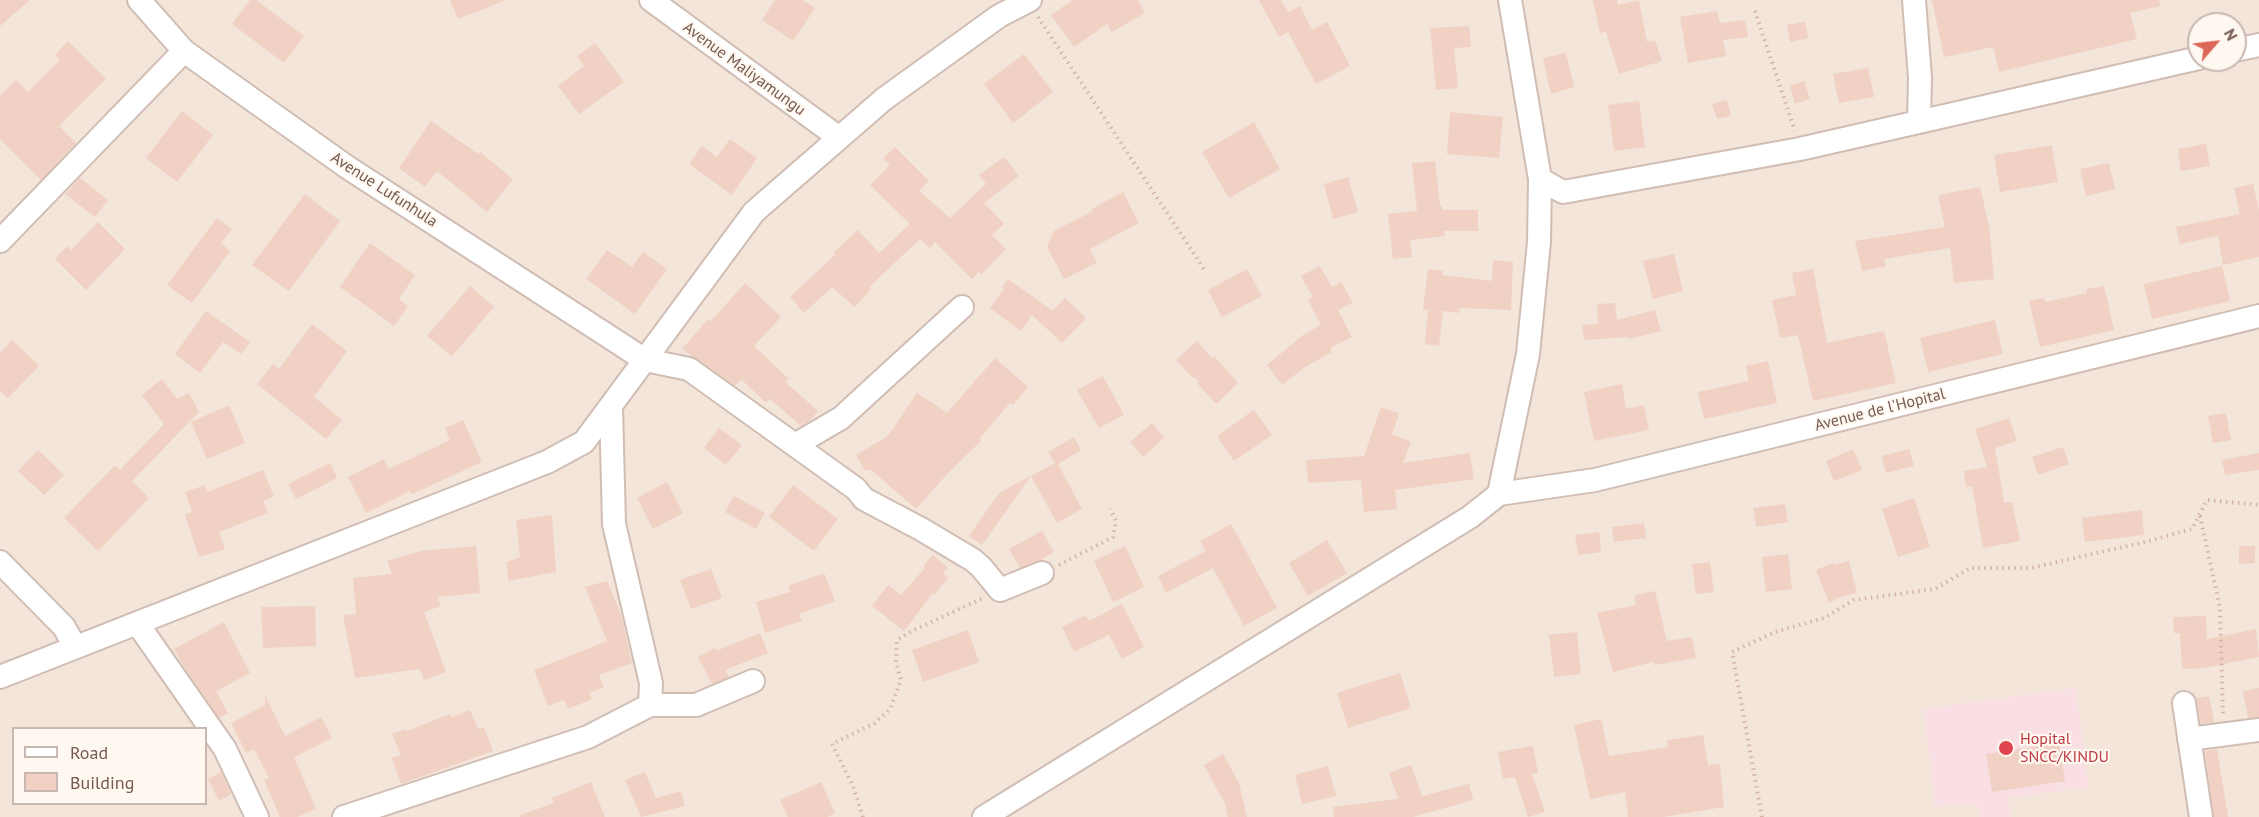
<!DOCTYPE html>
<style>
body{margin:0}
#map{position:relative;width:2259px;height:817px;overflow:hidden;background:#fcf3eb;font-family:"PT Sans",sans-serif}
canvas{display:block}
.legend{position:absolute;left:12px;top:727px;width:195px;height:78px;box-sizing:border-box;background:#fef8f1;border:2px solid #c8b8b0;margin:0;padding:8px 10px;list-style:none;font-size:18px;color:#76594f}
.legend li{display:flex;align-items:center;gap:12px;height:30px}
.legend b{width:30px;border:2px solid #c8b8b0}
.north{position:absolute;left:2187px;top:12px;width:60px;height:60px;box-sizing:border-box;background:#fef8f1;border:2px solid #c8b8b0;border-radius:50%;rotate:62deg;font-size:16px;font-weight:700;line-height:24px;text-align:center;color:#76594f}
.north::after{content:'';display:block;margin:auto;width:21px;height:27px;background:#de6858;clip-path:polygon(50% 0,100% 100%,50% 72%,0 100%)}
</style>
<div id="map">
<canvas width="2259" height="817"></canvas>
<ul class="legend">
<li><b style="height:8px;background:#fff"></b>Road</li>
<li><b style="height:16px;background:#f0d1c4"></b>Building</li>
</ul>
<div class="north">N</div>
</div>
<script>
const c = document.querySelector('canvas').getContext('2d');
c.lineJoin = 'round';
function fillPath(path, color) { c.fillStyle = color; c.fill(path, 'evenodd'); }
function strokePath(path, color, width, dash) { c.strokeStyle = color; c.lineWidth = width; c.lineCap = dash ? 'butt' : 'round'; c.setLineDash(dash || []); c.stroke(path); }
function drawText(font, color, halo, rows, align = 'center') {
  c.font = font + ' "PT Sans",sans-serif'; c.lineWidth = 4.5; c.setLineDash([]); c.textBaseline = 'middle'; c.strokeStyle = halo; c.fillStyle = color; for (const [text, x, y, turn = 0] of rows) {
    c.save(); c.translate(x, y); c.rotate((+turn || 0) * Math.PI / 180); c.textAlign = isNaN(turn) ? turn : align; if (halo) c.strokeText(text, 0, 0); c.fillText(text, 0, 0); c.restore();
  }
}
fillPath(new Path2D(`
 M0,0h2259v817h-2259zM2199,24h36v36h-36zM14,728h192v76h-192z`), '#f3e5d9');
fillPath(new Path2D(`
 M2076,688l12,99 -80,11 2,19h-30l-3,-13 -42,3 -11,-98z`), '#f9dee4');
fillPath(new Path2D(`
 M0,0h30l-30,26z
 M250,0h6l48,36 -20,27 -52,-39z
 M450,0h53l1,1 -46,18z
 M775,0h28l12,8 -22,33 -31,-21z
 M1073,0h65l7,13 -33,19 -5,-8 -33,23 -23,-32z
 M1259,0h22l7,12 12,-6 12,24 15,-8 23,44 -34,18 -28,-52 -9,5z
 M1593,0h24l1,5 21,-5 8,42 8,-2 7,21 -43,13 -13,-42 -6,1z
 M1932,0h227l1,6 -30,7 7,26 -138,33 -6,-25 -49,10z
 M1717,11l3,12 25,-3 3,17 -25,3 3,16 -38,7 -8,-46z
 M1805,22l3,16 -18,4 -3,-17z
 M1469,26l2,21 -17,1 4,40 -22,2 -6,-62z
 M68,41l38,38 -47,47 17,17 -35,37 -41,-41v-43l16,-16 12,12 32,-32 -5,-5z
 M595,43l29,39 -45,32 -21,-28 26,-20 -7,-10z
 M1566,53l8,34 -23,7 -8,-36z
 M1024,54l29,38 -40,31 -29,-39z
 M1868,68l6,29 -35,6 -6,-29z
 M1804,81l6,18 -15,5 -5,-18z
 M1727,100l4,16 -14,3 -5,-15z
 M1639,101l6,46 -31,4 -6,-46z
 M182,111l31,24 -36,47 -31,-24z
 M1450,112l53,5 -4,41 -52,-4z
 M431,121l47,33 2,-2 33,27 -26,33 -50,-41 -12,16 -26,-19z
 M1254,122l26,47 -51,29 -27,-46z
 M730,139l27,19 -25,37 -43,-31 13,-18 15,11z
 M2206,144l4,22 -29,5 -3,-22z
 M2052,145l6,37 -58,10 -6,-37z
 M895,147l34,34 -10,10 31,27 36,-34 -7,-9 25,-18 15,19 -35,27 20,21 -12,11 14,14 -24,25 -3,-2 -7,7 -37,-37 -5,6 -10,-9 -51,48 2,2 -16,18 -23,-20 -28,26 -14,-16 45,-42 -2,-2 25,-23 21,23 31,-29 -40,-39 20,-20 -7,-7z
 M1435,161l5,45h2v4h36v21h-34l1,5 -35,4 2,17 -19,2 -5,-45 29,-3 -5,-48z
 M2109,163l6,26 -29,7 -6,-27z
 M1348,177l10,35 -25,7 -9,-35z
 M80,178l28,22 -13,17 -30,-23z
 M2253,184l6,26v47l-36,8 -5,-29 -38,8 -4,-17 64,-13 -6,-26z
 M1980,187l9,39 5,53 -40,4 -4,-35 -66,11 2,7 -24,5 -7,-30 90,-14 -7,-32z
 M1123,192l16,31 -49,26 7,14 -33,16 -17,-32 7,-16 39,-20 -1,-2z
 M305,194l35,27 -51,70 -37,-26z
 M217,218l15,11 -11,14 9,8 -38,52 -25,-18z
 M98,222l27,27 -39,41 -31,-31 12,-13 4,4z
 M370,243l45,32 -16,24 9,7 -14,20 -54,-39z
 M607,250l25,17 11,-15 24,17 -32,45 -49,-35z
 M1674,254l9,37 -30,8 -10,-38z
 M1493,260l20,2 -2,48 -51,-2 -1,5 -16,-2 -4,35 -14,-2 3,-34h-5l5,-41 15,2 -1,4 50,6z
 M1320,266l12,21 9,-5 12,21 -15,7 14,27 -22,11 2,4 -27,15 -23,18 -15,-20 36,-30 18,-10 -13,-25 5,-3 -12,-21z
 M2222,266l8,35 -78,18 -8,-35z
 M1247,269l15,27 -40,21 -14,-27z
 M1813,269l14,74 57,-12 12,52 -83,18 -15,-66 -18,3 -8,-38 24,-5 -4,-22z
 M1008,279l45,32 12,-13 21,20 -24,25 -30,-28 -11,16 -31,-23 14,-19 -2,-2z
 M745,283l36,34 -27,29 35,33 -4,3 33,29 -9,10 -8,5 -31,-27 -4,4 -25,-24 -6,7 -53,-37 26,-30 3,2z
 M470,286l24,21 -42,49 -25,-20z
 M2104,286l10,44 -74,17 -11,-46 15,-3 1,4 42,-9v-4z
 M1615,303l2,17 38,-10 6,21 -32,8 -1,-2 -44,3 -2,-15 16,-1 -1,-20z
 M206,311l44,31 -9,12 -18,-12 -23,31 -25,-19z
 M1995,320l8,34 -75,18 -8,-34z
 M312,324l35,27 -33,46 28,23 -16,19 -69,-55 16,-20 6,5z
 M12,340l27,26 -31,32 -8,-7v-38z
 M1197,341l15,17 2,-2 24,27 -22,21 -19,-21 2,-1 -4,-5 -2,1 -17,-18z
 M995,358l33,29 -15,18 -3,-2 -30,35 2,2 -33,32 -33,37 -46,-40 -5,2 -9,-16 32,-19 29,-43 30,20z
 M1768,361l9,42 -73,16 -6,-27 51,-11 -3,-15z
 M1103,376l21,39 -25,13 -22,-38z
 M162,379l15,20 12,-6 10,19 -67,69 17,17 -51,53 -34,-33 51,-53 5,5 44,-46 -22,-29z
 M1622,384l4,25 18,-4 5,25 -55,11 -10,-49z
 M229,405l16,38 -38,16 -16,-37z
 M1381,407l18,7 -7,20 19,8 -8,21 67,-10 4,26 -79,11 2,19 -33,3 -3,-32 -53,3 -2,-23 58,-4z
 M1254,410l18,25 -38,26 -17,-25z
 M2226,413l5,27 -18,3 -5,-27z
 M2009,418l8,23 -22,7 9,55 8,-1 8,39 -37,7 -11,-62 -6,1 -2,-16 23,-4 -12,-38z
 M463,420l19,42 -70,32 -2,-3 -44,22 -18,-36 36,-18 5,10 61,-29 -5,-12z
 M1152,423l12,15 -21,19 -13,-15z
 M719,428l23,17 -16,20 -22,-17z
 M1074,437l7,13 -23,14 24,45 -25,14 -26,-47 -49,69 -13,-9 30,-43 56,-30 -7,-11z
 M2063,447l6,17 -31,11 -6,-18z
 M1853,449l9,21 -28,11 -8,-20z
 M1909,449l5,17 -28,7 -4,-17z
 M38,450l26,25 -20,20 -26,-24z
 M2259,453v17l-34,5 -3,-15z
 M330,463l7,15 -41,21 -8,-15z
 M263,470l11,26 -11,5 5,12 -49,19 6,17 -26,8 -14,-42 7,-3 -7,-20 20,-7 2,7z
 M667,482l16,31 -30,16 -16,-31z
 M793,485l45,34 -24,32 -45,-34z
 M734,496l31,17 -9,16 -31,-17z
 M1914,498l16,49 -32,10 -16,-48z
 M1785,504l3,18 -32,5 -3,-19z
 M2142,510l2,25 -59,7 -3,-24z
 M552,515l4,57 -48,9 -1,-19 13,-5 -4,-37z
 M1644,523l2,15 -32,4 -2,-15z
 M1231,524l46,84 -33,18 -31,-58 -47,25 -8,-17 48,-25 -6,-10z
 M1042,531l12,21 -13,8 -21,8 -11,-19z
 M1599,532l2,20 -23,3 -3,-20z
 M1327,540l20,33 -39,23 -19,-33z
 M476,546l4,47 -43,4 4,9 -17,6 22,60 -22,8 -4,-11 -65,9 -12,-63 13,-1 -3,-36 39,-4 -5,-13 34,-10z
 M1125,546l19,41 -31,15 -19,-41z
 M2239,546h16v17l-16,1z
 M1788,554l4,35 -26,3 -4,-35z
 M933,555l15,13 -5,5 5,5 -14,17 -1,-2 -29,38 -32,-25 16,-21 13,10 24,-27 -2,-2z
 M1849,561l8,32 -17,4 -11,6 -13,-33 17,-7 1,2z
 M1710,562l4,30 -18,2 -4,-30z
 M711,569l11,29 -31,11 -11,-29z
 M824,573l11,28 -36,13 3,7 -37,12 -9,-31 34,-10 -2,-6z
 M607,581l14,34 11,48 -33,12 5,12 -15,6 3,6 -24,10 -4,-9 -16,6 -14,-36 73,-29 -22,-54z
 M1655,591l12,50 25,-4 4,21 -42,7 -1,-3 -40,10 -16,-59 39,-8 -2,-10z
 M1122,604l22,43 -22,12 -13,-24 -35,17 -12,-25 24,-12 3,6z
 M315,606l1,40 -53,2 -2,-41z
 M2206,616l1,23 49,-10 3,28 -55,11 -22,1 -2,-36h-6l-1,-16z
 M224,622l26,51 -34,18 12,22 -9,5 -36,-53 -9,-16z
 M968,630l11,32 -56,20 -11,-32z
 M1577,632l4,42 -27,3 -5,-42z
 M760,633l8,20 -43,17 4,7 -17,7 -14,-27 17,-9 1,3z
 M1400,673l11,35 -63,20 -11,-35z
 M2259,688v29l-11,1 -5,-27z
 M265,695l20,41 36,-19 11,21 -38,19 22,52 -19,8h-17l-16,-37 5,-2 -15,-29 -8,4 -15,-30 34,-18z
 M2209,696l5,26 -13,2 -5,-26z
 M470,710l8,19 6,-2 9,24 -92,33 -9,-26 9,-3 -9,-21 14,-5 1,2 43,-17 2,3z
 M1601,719l8,37 59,-9 -1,-7 36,-5 5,30 12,-1 4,43 -61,10h-35l-3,-25 -35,7 -16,-74z
 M2059,743l6,38 -73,11 -6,-38z
 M1533,746l5,27 -6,1 13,38 -17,5 -13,-40 -12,2 -5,-27z
 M2217,749l7,43 4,25h-14l-9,-66z
 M1223,754l16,29 8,34h-19l-3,-13 -21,-39z
 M1411,765l11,31 47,-12 4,16 -60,17h-79l-1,-10 65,-8 -9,-26z
 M1328,766l8,30 -34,8 -7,-29z
 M221,772l10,22 -12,7 -11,-22z
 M645,772l11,26 25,-7 4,15 -44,11 -16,-37z
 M591,782l14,35h-85v-2l34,-12 -2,-5z
 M821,782l14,31 -8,4h-39l-8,-17z`), '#f0d1c4');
const minor = new Path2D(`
 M139,0l45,51 163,116 298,193 44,9 167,120 8,10 57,30 52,31 8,7 19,23 42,-17
 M651,0l187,137
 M1914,0l6,78 -1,44
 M2235,50l24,-5
 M1540,179l23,13 237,-43 399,-91
 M0,241l184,-190
 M795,445l46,-27 121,-111
 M1499,494l96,-14 664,-164
 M0,562l64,65 11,20
 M137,623l88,126 32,68
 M0,677l547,-215 37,-20 170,-230 130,-113 115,-83 31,-16
 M2184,703l17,114
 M650,705h46l57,-24
 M2189,739l70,-9
 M344,817l244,-80 62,-32 1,-22 -37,-159 -3,-117
 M984,817l486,-300 29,-23 29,-140 11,-112 1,-63 -30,-179`);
strokePath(minor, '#d0bdb3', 26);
strokePath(new Path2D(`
 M1755,11l40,120
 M1038,17l166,252
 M2200,516l20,92 3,108
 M1059,565l54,-28 3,-16 -6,-12
 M863,817l-10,-31 -21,-42 43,-21 15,-14 11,-29 -5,-18 1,-22 15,-9 71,-33
 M1762,817l-30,-165 43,-20 49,-14 30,-18 81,-11 35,-21h61l110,-25 51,-14 15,-29 52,5`), '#d5b4a6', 4, [1.5, 4.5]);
strokePath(minor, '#fff', 22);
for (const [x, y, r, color] of [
 [2006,748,8,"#e0444e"]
]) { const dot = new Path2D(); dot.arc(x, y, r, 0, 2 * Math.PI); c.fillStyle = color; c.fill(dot); strokePath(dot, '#fef8f1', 2); }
drawText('16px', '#76594f', '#fef8f1', [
 ["Avenue Maliyamungu",744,69,36],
 ["Avenue Lufunhula",384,190,33],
 ["Avenue de l'Hopital",1880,410,-14]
]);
drawText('16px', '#be3a42', '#fef8f1', [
 ["Hopital",2020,739],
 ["SNCC/KINDU",2020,757]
], 'left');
</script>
